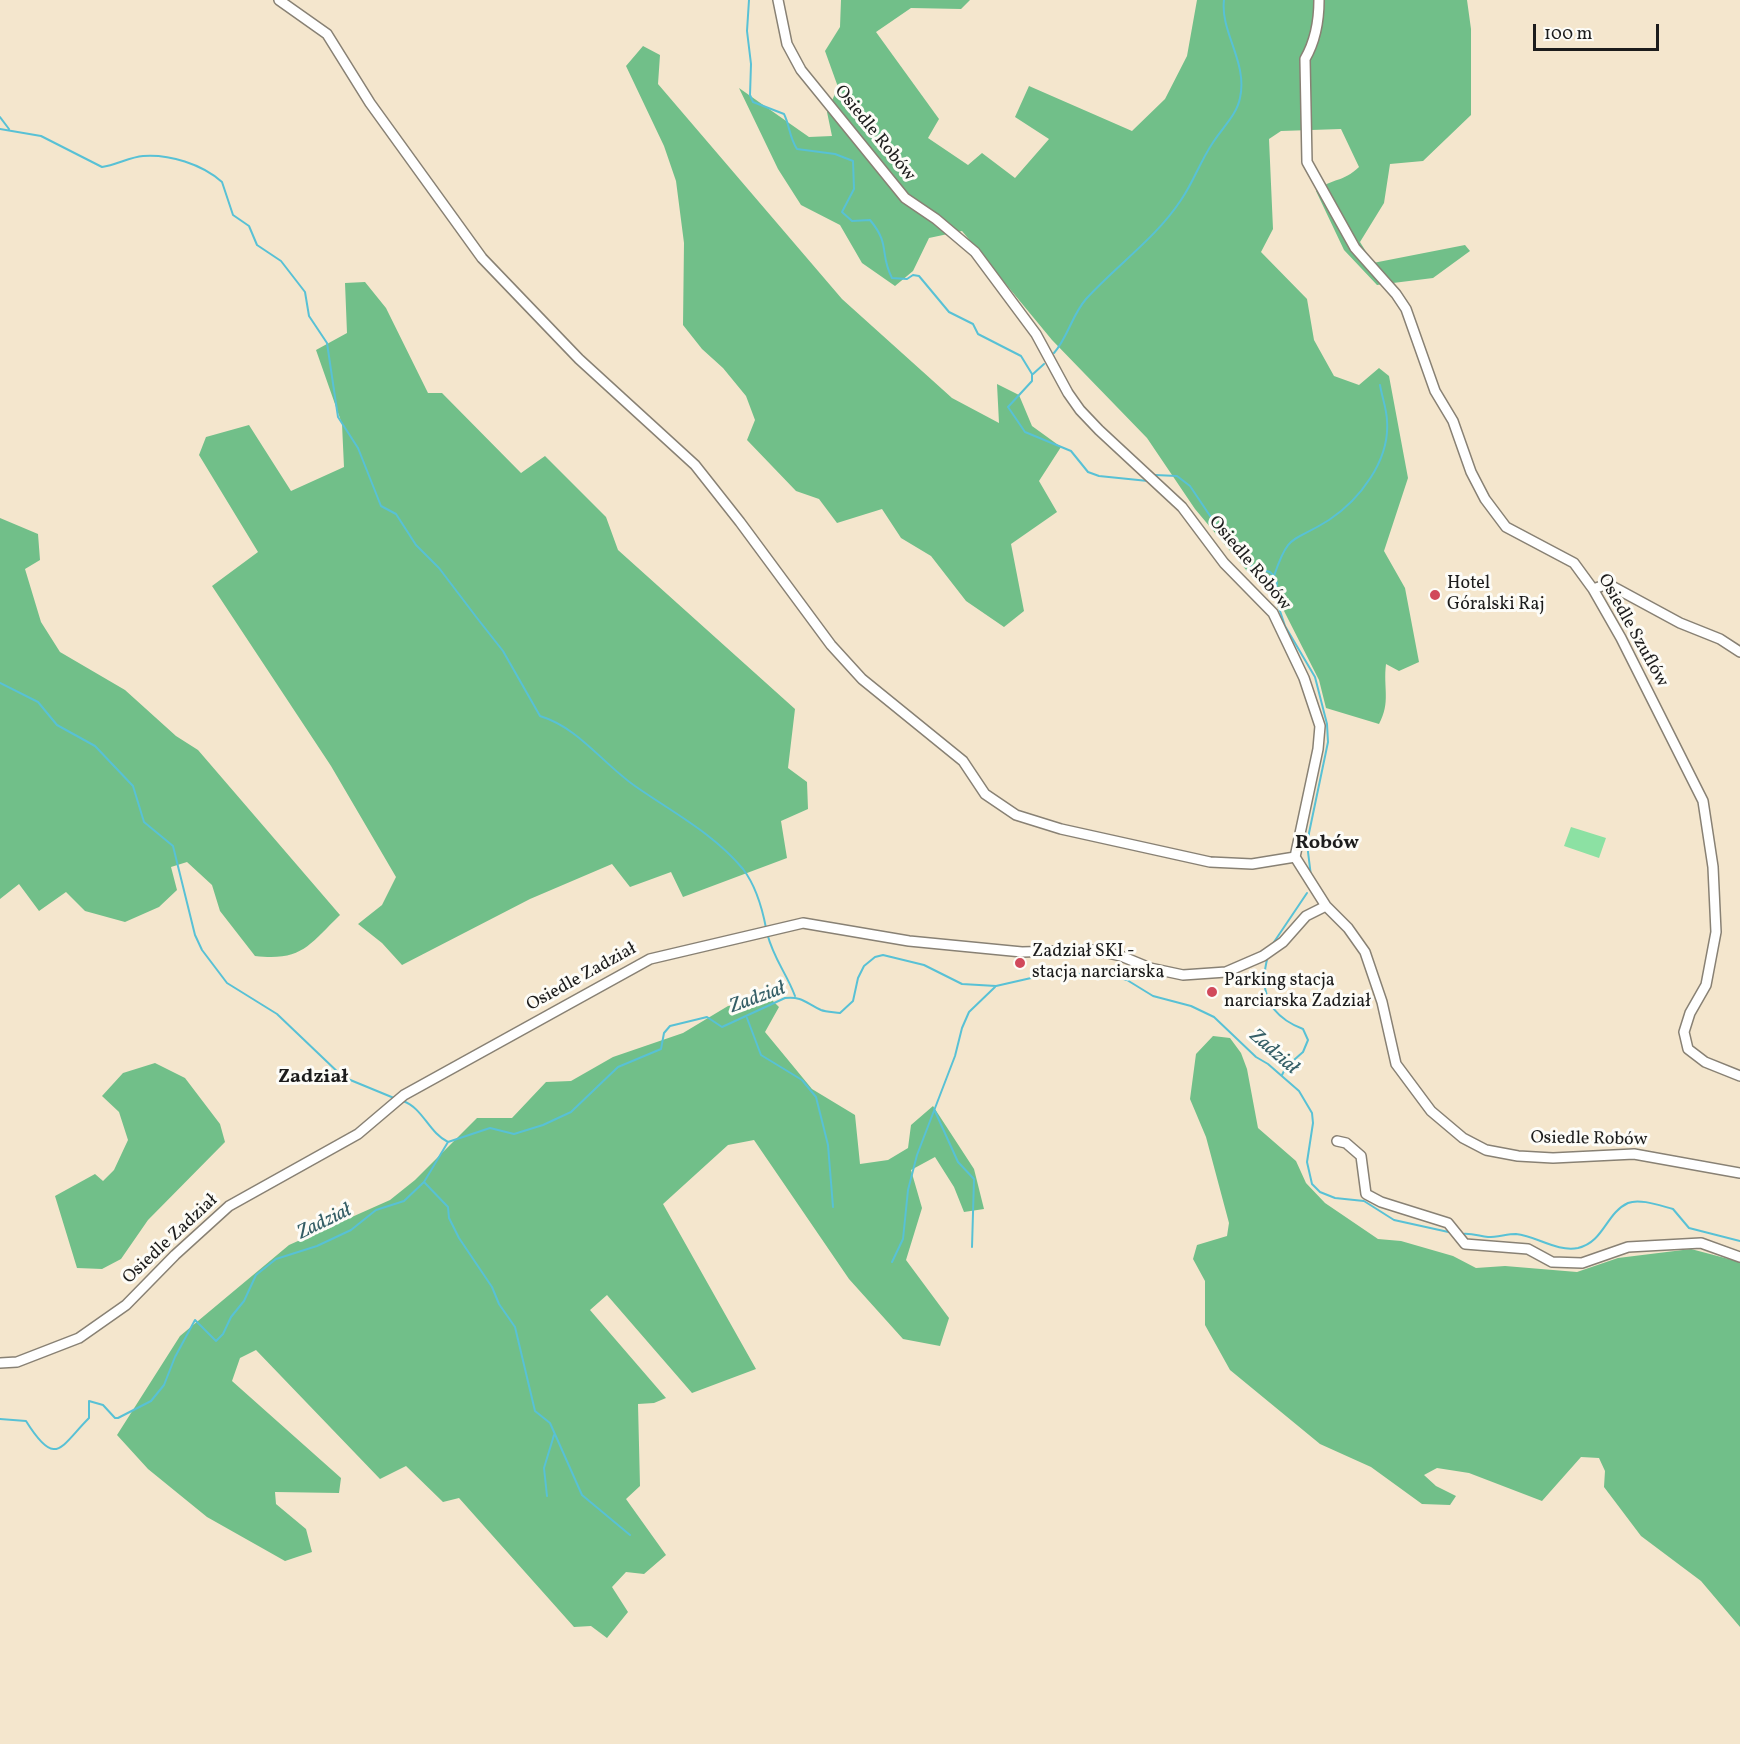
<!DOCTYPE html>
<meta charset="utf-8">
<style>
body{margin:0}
#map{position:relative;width:1740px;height:1744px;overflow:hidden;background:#f4e6cd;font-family:Vollkorn,serif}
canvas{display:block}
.scale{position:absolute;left:1533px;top:24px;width:126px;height:27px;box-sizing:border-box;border:3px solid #1c1c1c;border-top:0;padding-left:8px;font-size:18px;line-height:21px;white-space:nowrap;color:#1c1c1c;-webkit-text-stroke:4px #fdfcf7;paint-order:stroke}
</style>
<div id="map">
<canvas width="1740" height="1744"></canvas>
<div class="scale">100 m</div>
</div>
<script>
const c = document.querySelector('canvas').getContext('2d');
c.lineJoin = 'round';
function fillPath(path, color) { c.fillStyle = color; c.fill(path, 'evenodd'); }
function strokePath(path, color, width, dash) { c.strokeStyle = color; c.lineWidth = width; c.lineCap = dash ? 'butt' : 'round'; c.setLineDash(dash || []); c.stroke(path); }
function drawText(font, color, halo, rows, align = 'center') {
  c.font = font + ' Vollkorn,serif'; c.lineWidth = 6; c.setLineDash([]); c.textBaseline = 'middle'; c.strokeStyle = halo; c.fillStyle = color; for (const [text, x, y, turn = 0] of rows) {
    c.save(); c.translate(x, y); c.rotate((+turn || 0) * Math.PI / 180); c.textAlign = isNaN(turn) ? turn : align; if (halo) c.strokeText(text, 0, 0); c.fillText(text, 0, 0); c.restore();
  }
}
fillPath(new Path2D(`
 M1571,827l35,11 -7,20 -35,-12z`), '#8ce1a3');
fillPath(new Path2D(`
 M841,0h129l-9,9 -50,-1 -35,24 63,87 -11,19 40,27 14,-12 33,25 34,-39 -34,-22 14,-31 103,45 33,-32 22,-43 10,-56h270l4,29v86l-48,46 -33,3 -6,39 -24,39 13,21 92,-18 5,6 -37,27 -56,7 -33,-35 -28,-59c18,-14 26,-8 43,-24l-18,-38 -60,2 -12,8 4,90 -12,23 46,47 7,41 20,36 25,9 20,-17 10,8 19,102 -24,73 21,37 14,74 -20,9 -13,-7c-3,24 5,38 -7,60l-53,-16 -7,-28 -38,-75 -29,-28 -57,-68 -48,-71 -95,-98 -90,-109 -33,7 -16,33 -18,15 -33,-23 -22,-38 -39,-20 -23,-36 -39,-81 70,49 23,-1 -5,-24 11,-25 -13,-36 15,-24z
 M643,46l17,9 -2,29 184,215 110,99 47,25 -2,-39 22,11 13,31 29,21 -22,34 18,31 -46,32 13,67 -20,16 -38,-26 -35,-45 -30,-18 -19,-29 -45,14 -18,-24 -23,-8 -49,-51 8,-20 -9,-24 -23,-28 -21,-19 -19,-24 1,-82 -8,-62 -12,-35 -38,-80z
 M365,282l21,26 42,85h14l79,80 24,-17 61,61 12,33 177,159 -7,59 19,14 1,27 -27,12 6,37 -104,39 -12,-25 -41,15 -18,-23 -82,35 -128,66 -20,-22 -24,-19 24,-19 14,-28 -65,-111 -119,-180 46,-34 -59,-97 7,-18 43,-12 42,66 53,-24 -2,-43 -26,-74 31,-17 -2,-50z
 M0,518l38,16 2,26 -15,9 16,53 19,30 65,38 51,46 22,14 142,165c-32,31 -38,46 -85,41l-35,-45 -8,-26 -25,-23 -16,5 6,23 -18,17 -34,15 -40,-11 -19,-19 -27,19 -20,-27 -19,15z
 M772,1000l7,7 -14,25 47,57 43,26 5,49 28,-4 20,-12 3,-23 22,-19 41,63 10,40 -20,3 -10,-25 -19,-30 -24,13 11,38 -16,52 43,58 -9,28 -37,-7 -54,-60 -95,-139 -26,5 -65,59 93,165 -64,24 -85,-98 -17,15 76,88 -12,5 -16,1 2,82 -14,13 40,56 -22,19 -18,-2 -14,15 16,25 -21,26 -16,-12 -17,1 -115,-129 -16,4 -37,-36 -26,13 -124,-129 -16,8 -8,23 109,97 -2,15 -64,-1 1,12 30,25 6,23 -27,9 -78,-44 -59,-48 -31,-34 63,-99 109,-91 101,-45 25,-20 62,-62h35l34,-36 25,-1 42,-24 70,-24 45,-27z
 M1213,1036l17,2 11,15 6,16 11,59 38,33 10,22 19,20 53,36 23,2 52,15 23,12 29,-2 72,6 41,-14 73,-9 49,13v365l-39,-46 -60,-45 -37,-49 1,-16 -6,-13 -18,-1 -39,44 -73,-28 -32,-5 -13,7 12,11 20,10 -6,9 -28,-1 -51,-37 -51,-23 -90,-74 -25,-45v-44l-12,-22 4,-14 30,-9 2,-13 -23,-86 -16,-38 6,-45z
 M155,1063l30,15 35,46 5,18 -77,78 -27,39 -19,10 -25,-1 -22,-72 40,-22 8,7 11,-11 14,-30 -9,-28 -17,-16 21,-23z`), '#71bf89');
strokePath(new Path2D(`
 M749,0l-2,31 4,33 -1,31 3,7 31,12c6,12 5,23 13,35l38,5 18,7 1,28 -12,23 10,9 18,-1c21,25 9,33 22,58l15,1 6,-4 6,1 30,36 24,12 5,10 43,22 11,18v7l-24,26 17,25 46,19 17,21 11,4 49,5
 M0,117l9,12
 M0,129l41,7 61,31c14,-2 28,-10 41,-11 26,-2 59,8 79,26l11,33 16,11 8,19 24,16 24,31 4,24 18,27 11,74 20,31 23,58 15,8 20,31 23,23 38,50 26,33 37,65c39,12 62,47 95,70 37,26 78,47 108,83 13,17 19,38 23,59
 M1054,353c14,-16 18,-38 32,-54 31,-34 70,-61 95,-99 12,-17 19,-38 31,-56 9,-15 25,-29 28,-46 8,-36 -20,-66 -16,-98
 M1033,374l11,-10
 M1155,475l22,1 13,10 49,73 17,9 14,4 4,4 3,7 -2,13 10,30 30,51 12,47 1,18 -19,91 -1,19 3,24
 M1274,576c15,-45 19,-33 55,-56 30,-20 61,-59 58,-99 0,-11 -5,-24 -7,-36
 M0,683l38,19 19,23 38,21 38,40 11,36 29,24 22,89 7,15 25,33 50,31 66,63 51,21
 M767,933c7,27 19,39 28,63
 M1272,945l35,-52
 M1268,956c-10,35 1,60 35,73l5,11 -5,12 -17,15 -4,8
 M747,1018l14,37 41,25 14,17 12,48 5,62
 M403,1101c20,7 26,32 45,41
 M934,1109l24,53 16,17 -2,68
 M424,1182l24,25 1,11 10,20 33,49 7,17 16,23 20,84 15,12 32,72 48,40
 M1462,1234c10,-1 17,2 26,3 10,0 19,-3 28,-3 21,2 40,18 62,14 26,-6 28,-35 50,-45 12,-5 33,3 45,6l16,19 51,13
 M892,1262l11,-23 5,-49 9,-35 38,-99 7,-28 7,-16 26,-25
 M0,1419l26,2c30,48 34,26 63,-3v-17l14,4 12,13h3l33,-17 13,-16 11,-28 20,-37 21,21 7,-7 8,-17 13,-16 12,-26 20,-16 41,-13 34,-16 25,-20 28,-9 20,-19 24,-40 42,-14 24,6 29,-9 28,-13 47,-45 43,-18 3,-16 6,-7 37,-9 15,10 63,-29c17,-2 21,5 36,12 5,2 13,2 19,3l13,-12 5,-23 6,-12 11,-9 8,-2 41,10 38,19 34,2 57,-13 57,2 17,5 26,16 38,10 23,11 42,40 12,7 31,27 13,22 1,10 -6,39 5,22 8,8 15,6 29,3 30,19 59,13
 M547,1496l-3,-28 10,-33`), '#58c1d5', 2);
const street = new Path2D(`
 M279,0l48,34 43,69 112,155 97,101 116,106 45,57 91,123 31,34 101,82 22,33 31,21 45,14 149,33 42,2 43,-7
 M778,0l9,44 14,26 104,128 31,21 39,33 61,82 32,59 12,17 19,20 83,77 42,56 49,50 31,65 16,48 -2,23 -23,108 31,49 22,22 17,24 17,50 14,62 35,47 32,27 23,12 32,6 35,2 81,-4 106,19
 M1319,0c0,21 -3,40 -14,59l2,103 48,86 41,46 10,15 29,82 18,30 18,51 14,27 21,28 68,36 19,26 28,49 82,163 10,66 3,65 -10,53 -16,28 -6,19 4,17 17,13 35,14
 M1593,589l15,-5 72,39 40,16 20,13
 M1337,1141l9,2 15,13 5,38 15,8 67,21 17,21 63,5 24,13 30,1 46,-16 73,-4 39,14
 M0,1363l17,-1 62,-24 47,-33 49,-50 54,-49 129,-72 46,-39 246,-136 153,-36 106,18 113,11 72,-2 27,6 29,12 33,7 43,-3 37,-16 20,-14 23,-26 20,-10`);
strokePath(street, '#888174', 12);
strokePath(street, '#fff', 9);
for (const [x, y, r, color] of [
 [1435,595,6,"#d1495b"],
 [1020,963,6,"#d1495b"],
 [1212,992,6,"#d1495b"]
]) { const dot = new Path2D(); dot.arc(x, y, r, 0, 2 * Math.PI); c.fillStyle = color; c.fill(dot); strokePath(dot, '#fdfcf7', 2); }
drawText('18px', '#1c1c1c', '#fdfcf7', [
 ["Osiedle Robów",874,134,51],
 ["Osiedle Robów",1249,564,50],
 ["Osiedle Szuflów",1632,631,61],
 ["Osiedle Zadział",582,978,-29],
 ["Osiedle Robów",1589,1140,1],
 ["Osiedle Zadział",171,1240,-43]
]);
drawText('18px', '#1c1c1c', '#fdfcf7', [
 ["Hotel",1447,585],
 ["Góralski Raj",1447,606],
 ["Zadział SKI -",1032,953],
 ["stacja narciarska",1032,974],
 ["Parking stacja",1224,982],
 ["narciarska Zadział",1224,1003]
], 'left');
drawText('bold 20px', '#1c1c1c', '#fdfcf7', [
 ["Robów",1327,844],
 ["Zadział",313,1078]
]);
drawText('italic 20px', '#345e66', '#fdfcf7', [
 ["Zadział",758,999,-20],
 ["Zadział",1273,1053,41],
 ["Zadział",325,1223,-26]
]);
</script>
